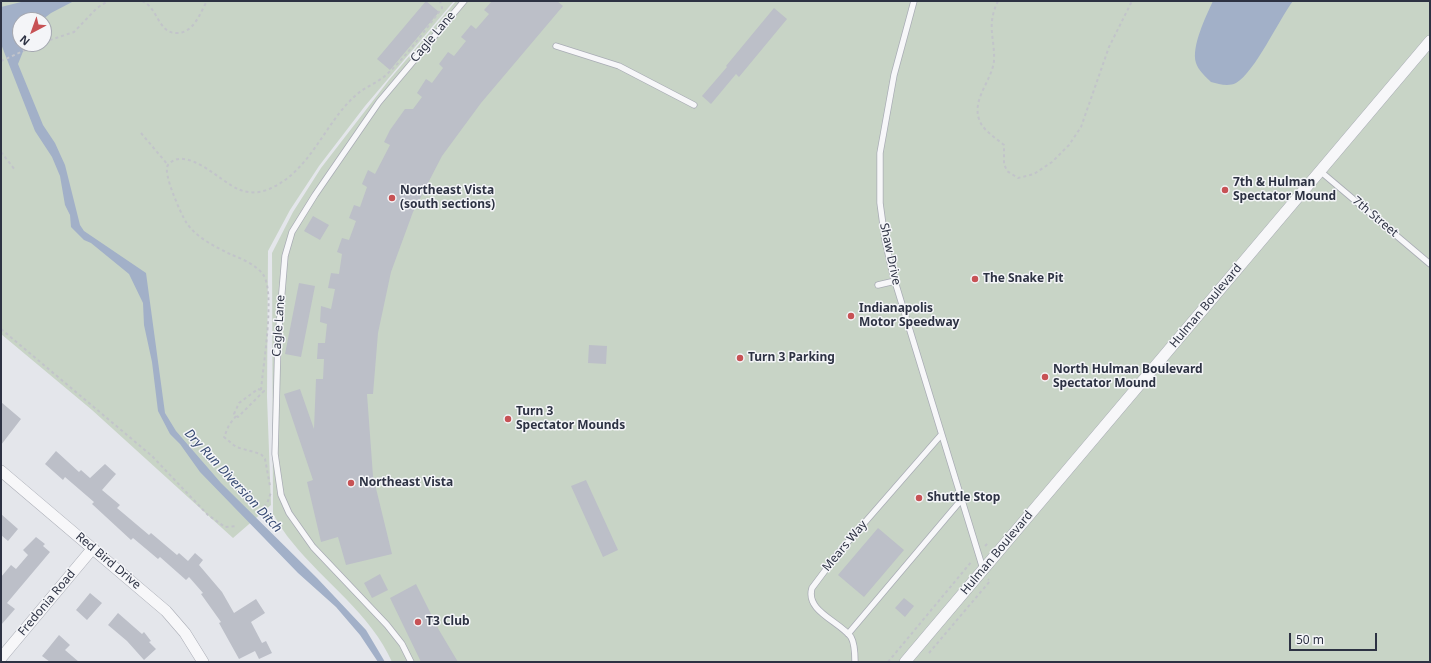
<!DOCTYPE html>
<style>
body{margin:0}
#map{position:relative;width:1431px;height:663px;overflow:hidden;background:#e4e6eb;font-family:"Noto Sans",sans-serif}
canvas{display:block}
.frame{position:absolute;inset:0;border:2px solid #2d3243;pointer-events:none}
.north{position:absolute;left:12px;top:12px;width:40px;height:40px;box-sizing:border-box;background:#f4f5f8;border:1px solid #a4a7b0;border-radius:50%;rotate:221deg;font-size:11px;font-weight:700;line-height:16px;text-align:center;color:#2d3243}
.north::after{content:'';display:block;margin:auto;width:14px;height:18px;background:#c75255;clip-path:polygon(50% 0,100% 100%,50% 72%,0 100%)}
.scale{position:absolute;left:1289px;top:633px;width:88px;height:18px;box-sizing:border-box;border:2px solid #2d3243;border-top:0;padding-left:5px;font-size:12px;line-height:14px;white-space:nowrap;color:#2d3243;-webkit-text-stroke:3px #f4f5f8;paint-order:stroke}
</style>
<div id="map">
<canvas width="1431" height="663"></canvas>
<div class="frame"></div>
<div class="north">N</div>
<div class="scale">50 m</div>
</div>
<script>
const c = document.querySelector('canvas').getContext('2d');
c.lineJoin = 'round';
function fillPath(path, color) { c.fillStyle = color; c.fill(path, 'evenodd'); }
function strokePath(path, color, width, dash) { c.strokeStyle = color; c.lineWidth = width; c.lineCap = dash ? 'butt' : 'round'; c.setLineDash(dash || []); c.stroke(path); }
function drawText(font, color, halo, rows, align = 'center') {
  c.font = font + ' "Noto Sans",sans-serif'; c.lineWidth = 3; c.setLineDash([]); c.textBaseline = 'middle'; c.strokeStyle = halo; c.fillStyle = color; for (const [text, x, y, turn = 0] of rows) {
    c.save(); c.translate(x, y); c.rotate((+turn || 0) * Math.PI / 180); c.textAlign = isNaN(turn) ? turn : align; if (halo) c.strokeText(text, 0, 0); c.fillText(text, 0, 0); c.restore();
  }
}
fillPath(new Path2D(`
 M1,1h453l-89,105 -46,60 -29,44 -22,41 -1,146 4,108 -38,33 -141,-128 -91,-76zM20,20h24v24h-24z
 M456,1h974v661h-1038c-21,-48 -68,-80 -100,-120 -7,-8 -13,-18 -19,-28l-1,-261 21,-41 28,-44 68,-88z`), '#c8d4c6');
fillPath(new Path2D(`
 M25,1h49l-23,12 -9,7h-22v24h6l-8,20 25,61 12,18 10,22 15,60 4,6 62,42 19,140 11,18 45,52 96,95 49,52 19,32h-7l-18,-27 -24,-28 -38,-34 -98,-101 -20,-28 -10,-10 -12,-23 -6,-49 -8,-37 -1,-22 -14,-29 -38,-31 -7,-3 -13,-13 -1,-12 -5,-10 -5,-29 -8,-19 -17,-26 -34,-87v-37z
 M1213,1h80c-15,20 -38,71 -57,82 -8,4 -17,1 -25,-1 -5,-5 -13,-12 -15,-19 -5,-16 10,-47 17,-62z`), '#a2b0c8');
fillPath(new Path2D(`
 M426,1l13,11 -49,58 -13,-11z
 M492,1h65l6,5 -82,97 -39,53 -29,56 -22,60 -13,61 -5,61h-6l6,82 19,78 -46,11 -8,-28 -17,5 -14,-60 6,-2 -29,-86 16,-5 14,40 2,-50h7l1,-20h-7l1,-16h7l2,-19 -7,-2 1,-16 10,3 4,-20 -7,-1 3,-15 8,1 3,-20 -5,-2 5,-14 7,2 7,-19 -7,-3 5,-13 6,2 7,-20 -5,-3 6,-14 7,4 15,-29 -6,-3 6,-12 15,-21h8l9,-12 -5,-4 9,-14 6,4 11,-15 -4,-4 9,-12 6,4 12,-15 -5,-4 10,-12 5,4 13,-15 -5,-4z
 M774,8l13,11 -48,58 -3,-3 -25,30 -9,-8 25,-29 -1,-1z
 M313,216l16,9 -9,15 -16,-9z
 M299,283l16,3 -14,71 -16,-3z
 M589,345l18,1 -1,18 -18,-1z
 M1,402l20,17 -20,26z
 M56,451l23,21 2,-2 9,8 15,-14 11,10 -14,16 18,15 -3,3 32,27 2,-2 26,22 2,-2 9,8 7,-8 8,7 -4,5 23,27 12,21 22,-14 9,14 -14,9 11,21 4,-2 6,12 -13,6 -4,-8 -16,8 -20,-36 2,-1 -20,-28 2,-1 -14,-16 -3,3 -26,-23 -2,2 -25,-21 -2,2 -39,-36 2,-2 -29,-25 -2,3 -18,-16z
 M586,480l32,70 -15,7 -32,-71z
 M1,514l17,15 -10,12 -7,-6z
 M878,528l26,22 -40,47 -26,-22z
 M36,537l9,7 -2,2 7,6 -43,51 8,6 -14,16v-48l10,-12 5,4 12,-14 -5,-5z
 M380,574l8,16 -16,8 -8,-15z
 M416,584l23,46 19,32h-37l-31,-64z
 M90,593l12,10 -15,17 -11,-10z
 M904,598l10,8 -9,11 -10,-9z
 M118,613l24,21 2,-2 7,9 -2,1 7,7 -12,11 -17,-19 -19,-16z
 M59,635l11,10 -5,5 14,12h-29l-8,-6z`), '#bcbfc8');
const service = new Path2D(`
 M914,1l-20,74 -14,78v50l5,37 8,35 90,294
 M556,46l63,20 75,39
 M1320,171l110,93
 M878,285l17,-4
 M848,634l114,-135
 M411,662l-9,-18 -15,-19 -74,-78 -24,-34 -8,-18 -6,-41 3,-115 7,-83 7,-24 23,-37 64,-93 85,-101
 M855,662c0,-8 0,-18 -4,-25 -12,-16 -46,-26 -39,-49l27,-36 102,-117`);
const minor = new Path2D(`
 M1,471l165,140 19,22 18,29
 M1,658l92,-110
 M905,662l525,-621`);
strokePath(service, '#a9acb5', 7);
strokePath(minor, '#a9acb5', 12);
strokePath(new Path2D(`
 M142,1c16,6 16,33 35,32 17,0 23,-20 30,-32
 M998,1c-12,25 -3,36 -4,60 -2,19 -22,38 -15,58 3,11 17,19 25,26v19l3,7 11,7 16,-4 18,-12 17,-17 12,-18 28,-80 23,-46
 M44,42l30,-10 23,-24 11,-7
 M1,61l38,-17
 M141,133l27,32
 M1,152l14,18
 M1,329l151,127 56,59 17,12 12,-1
 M258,389l6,2 -26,26 -4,-3 5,-11z
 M261,390c2,-24 14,-95 3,-114 -6,-10 -21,-17 -32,-21 -16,-8 -36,-17 -46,-33 -5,-8 -24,-50 -18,-57 18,-21 54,18 70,24 10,5 22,4 31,0 41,-17 55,-65 86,-93 9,-9 23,-13 32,-22 21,-19 38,-44 55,-66l-2,-7
 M236,416l-7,9 -5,12 12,10 25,7 4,5 5,27
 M264,507l4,-6 3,-9
 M985,546l4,-4
 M929,653l61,-72 -2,-2
 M888,662l84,-101`), '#c2c4ca', 2, [3, 3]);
strokePath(service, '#f7f7f9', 5.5);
strokePath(minor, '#f7f7f9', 11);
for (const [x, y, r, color] of [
 [1225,190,4,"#c75255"],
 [392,198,4,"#c75255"],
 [975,279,4,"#c75255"],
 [851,316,4,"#c75255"],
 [740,358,4,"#c75255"],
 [1045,377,4,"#c75255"],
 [508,419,4,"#c75255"],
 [351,483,4,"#c75255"],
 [919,498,4,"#c75255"],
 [418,622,4,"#c75255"]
]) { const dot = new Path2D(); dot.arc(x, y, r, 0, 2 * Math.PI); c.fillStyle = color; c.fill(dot); strokePath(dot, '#f4f5f8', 1.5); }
drawText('12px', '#2d3243', '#f4f5f8', [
 ["Cagle Lane",433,37,-50],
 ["7th Street",1375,217,40],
 ["Shaw Drive",890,254,78],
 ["Hulman Boulevard",1206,306,-50],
 ["Cagle Lane",279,326,-86],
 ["Mears Way",845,546,-50],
 ["Hulman Boulevard",997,553,-50],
 ["Red Bird Drive",108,561,40],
 ["Fredonia Road",47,603,-50]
]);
drawText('bold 12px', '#2d3243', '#f4f5f8', [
 ["7th & Hulman",1233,183],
 ["Spectator Mound",1233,197],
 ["Northeast Vista",400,191],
 ["(south sections)",400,205],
 ["The Snake Pit",983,279],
 ["Indianapolis",859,309],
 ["Motor Speedway",859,323],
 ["Turn 3 Parking",748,358],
 ["North Hulman Boulevard",1053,370],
 ["Spectator Mound",1053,384],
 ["Turn 3",516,412],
 ["Spectator Mounds",516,426],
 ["Northeast Vista",359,483],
 ["Shuttle Stop",927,498],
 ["T3 Club",426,622]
], 'left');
drawText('italic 13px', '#394c74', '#f4f5f8', [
 ["Dry Run Diversion Ditch",233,481,47]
]);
</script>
